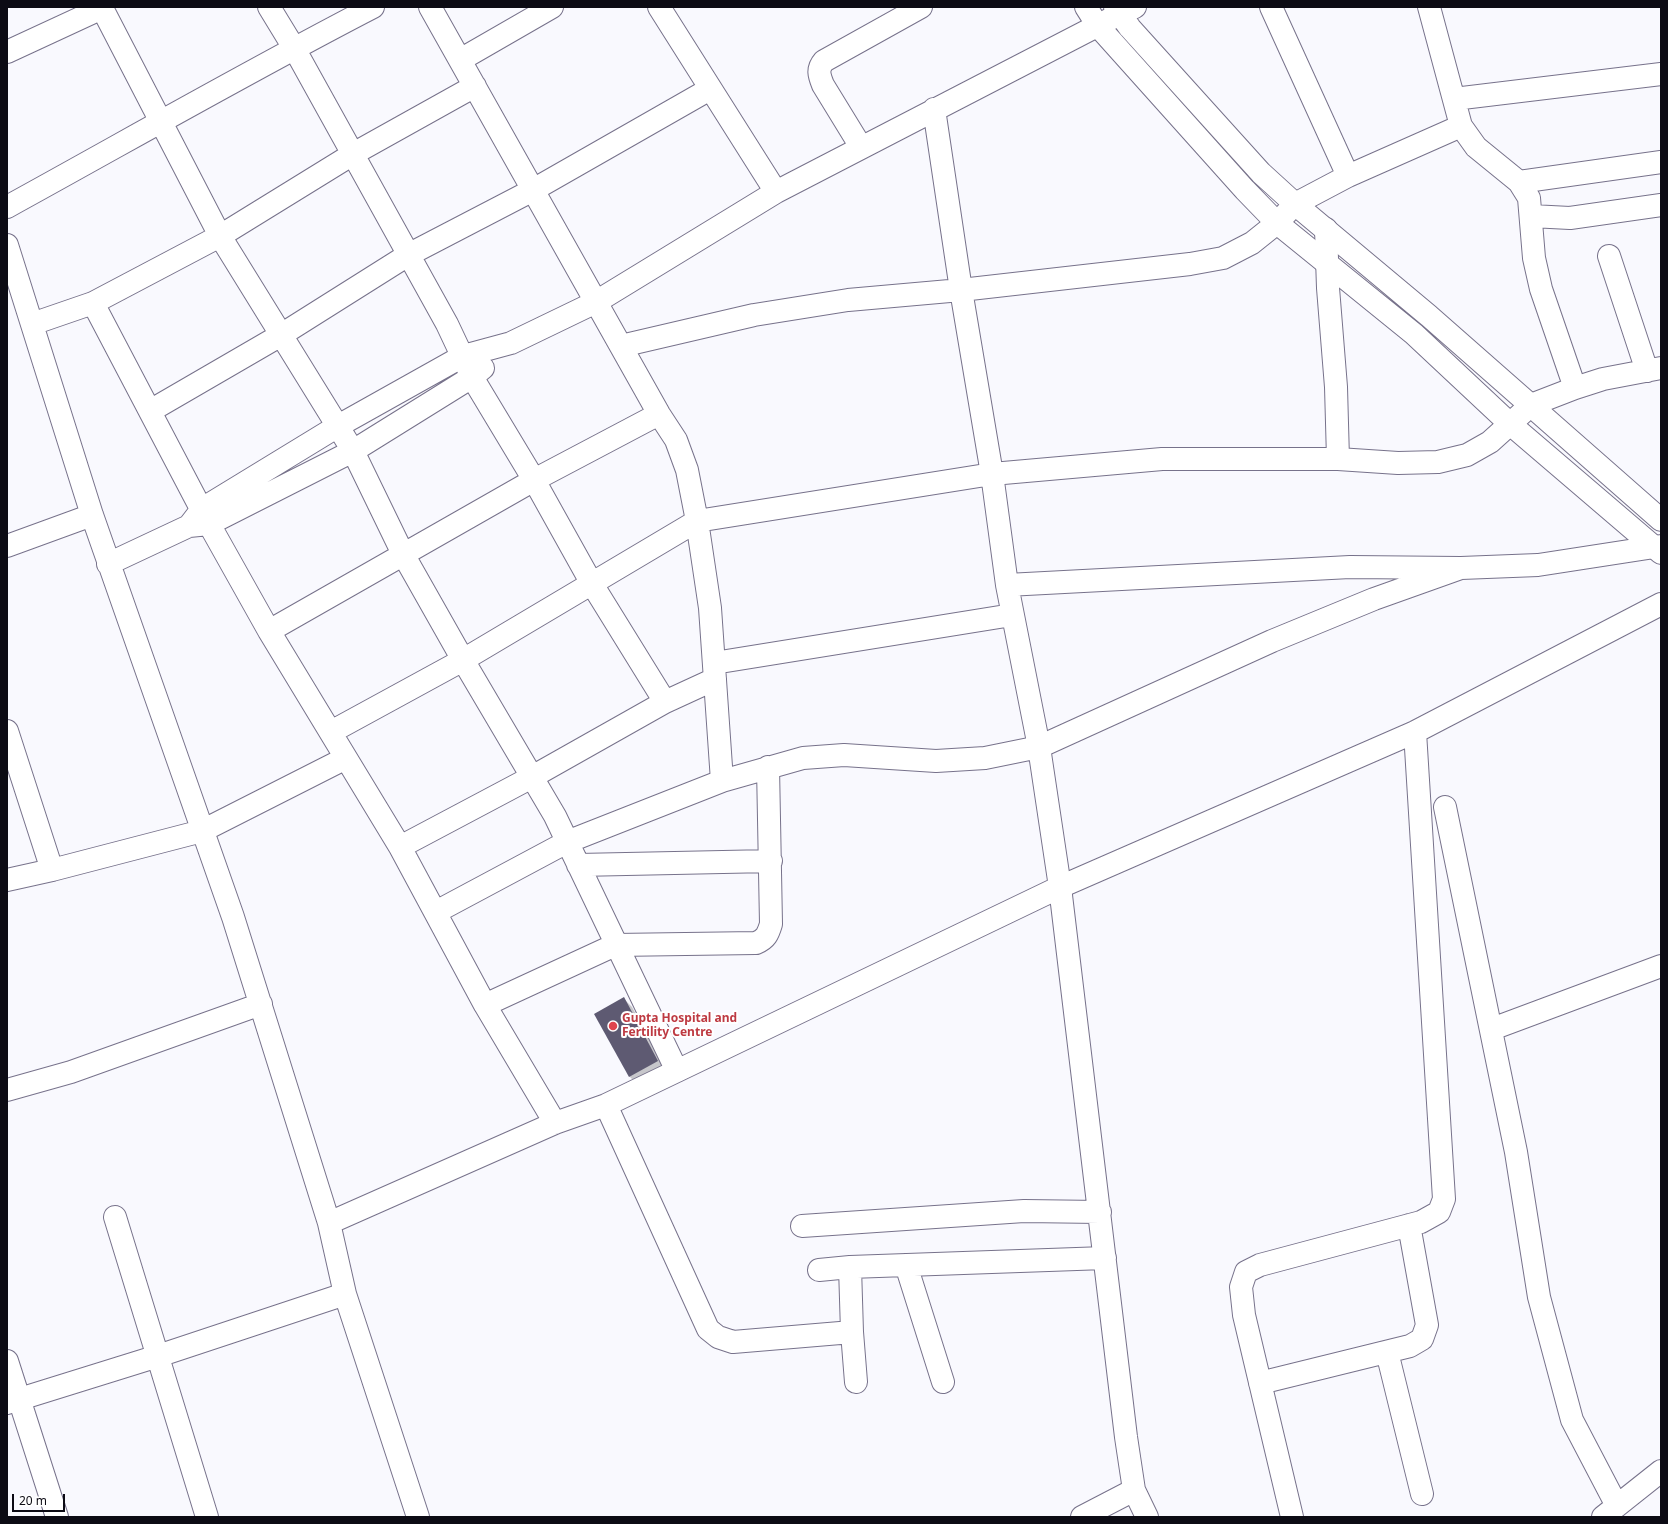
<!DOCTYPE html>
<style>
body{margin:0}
#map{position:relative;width:1668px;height:1524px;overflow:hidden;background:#f9f9fe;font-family:"Noto Sans",sans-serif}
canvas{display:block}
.frame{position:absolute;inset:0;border:8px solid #0c0b14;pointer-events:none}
.scale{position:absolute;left:12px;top:1494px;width:53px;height:18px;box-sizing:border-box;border:2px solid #0c0b14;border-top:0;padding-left:5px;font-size:12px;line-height:14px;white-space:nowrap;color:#0c0b14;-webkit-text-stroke:3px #fff;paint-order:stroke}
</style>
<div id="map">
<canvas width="1668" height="1524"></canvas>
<div class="frame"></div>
<div class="scale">20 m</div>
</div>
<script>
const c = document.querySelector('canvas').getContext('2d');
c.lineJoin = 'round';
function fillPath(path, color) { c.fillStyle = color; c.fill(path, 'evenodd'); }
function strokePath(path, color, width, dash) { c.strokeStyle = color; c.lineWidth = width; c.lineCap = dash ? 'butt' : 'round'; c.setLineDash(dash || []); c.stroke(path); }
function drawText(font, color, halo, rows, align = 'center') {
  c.font = font + ' "Noto Sans",sans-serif'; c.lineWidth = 4; c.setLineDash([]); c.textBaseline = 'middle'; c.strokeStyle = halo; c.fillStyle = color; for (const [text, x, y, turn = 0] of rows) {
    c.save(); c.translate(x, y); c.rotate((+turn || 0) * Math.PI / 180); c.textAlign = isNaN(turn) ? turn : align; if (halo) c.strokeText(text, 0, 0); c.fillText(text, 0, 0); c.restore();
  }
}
fillPath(new Path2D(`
 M624,999l8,8 34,62 -28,16 -8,-8 -35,-63z`), '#0003');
fillPath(new Path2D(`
 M624,997l34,64 -29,16 -35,-63z`), '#5e5a72');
const minor = new Path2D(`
 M269,7l25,41 153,276 25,53 62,103 58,104 73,118
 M430,7l166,295 63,112 17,26 11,30 10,51 13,87 12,173 -155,61 -131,70
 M659,7l117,185
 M1271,7l77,169
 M1429,7l32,119 15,21 43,35 10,16 5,60 7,31 34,99
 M7,52l95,-44 118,228 133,215 50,103 60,106 92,156 122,255
 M460,60l92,-53
 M1454,99l207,-25
 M934,109l27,181 31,184 15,111 32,162 21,140 66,550 8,53 13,27
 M861,147l-38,-62c-4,-10 -6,-16 1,-24l97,-54
 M1519,182l142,-20
 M7,207c122,-67 242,-136 366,-200
 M1531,216l39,2 91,-13
 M1326,229l2,59 8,99 2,72
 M7,245l85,270 141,402 96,306 16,71 73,223
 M1609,256l38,115
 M93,303l116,221 60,107 131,216 85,158 70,118
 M32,324l61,-21 127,-67 133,-82 122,-68
 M621,346l133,-31 94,-15 113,-10 229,-26 33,-6 29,-15 25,-20 18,-19 53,-28 113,-50
 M150,411l131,-76 127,-80 125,-65 177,-101
 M189,526l13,-17 136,-83 125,-70 48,-13 85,-41 180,-110 344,-178 15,-7
 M7,546l85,-31
 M108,564l81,-38 20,-2 144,-73 119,-74 11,-9
 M1007,585l343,-18 111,1 77,-3 123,-19
 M269,631l265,-151 125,-66
 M714,663l298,-48
 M7,731l45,139
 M331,732l132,-72 234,-139 295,-47 170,-15h176l60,4 40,-1 29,-7 23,-13 41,-37 44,-17 28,-9 58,-11
 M722,781l81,-23 41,-3 92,6 49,-3 54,-11 233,-106 102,-42 87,-31
 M1445,807l71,345 23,145 33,123 45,86
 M400,847l132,-70 133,-75 50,-23
 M578,865l193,-4
 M7,880l45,-10 150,-39 144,-73
 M485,1005l130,-60 141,-2c10,-4 12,-9 15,-19l-3,-157
 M1492,1029l169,-63
 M7,1090l64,-18 190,-68
 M606,1105l102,224 10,8 15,5 119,-10
 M115,1217l92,300
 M329,1223l226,-100 51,-18 454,-218 355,-155 246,-128
 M802,1226l222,-15 76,1
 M906,1265l37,117
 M850,1267l2,65 4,50
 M819,1270l31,-3 255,-9
 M1387,1352l35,142
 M7,1361l50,156
 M1260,1383l150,-37 12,-7 5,-14 -18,-100
 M7,1403l151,-47 187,-62
 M1082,1517l52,-27
 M1292,1517l-48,-202 -3,-28 5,-15 14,-7 161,-43 18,-10 5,-13 -29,-467
 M1603,1517l58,-46`);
const major = new Path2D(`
 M1086,7l12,19 147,164 32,33 137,111 95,89 152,130
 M1115,7l15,21 131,145 34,31 134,112 232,204`);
strokePath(minor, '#77728b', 24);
strokePath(major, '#77728b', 24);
strokePath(minor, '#fff', 22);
strokePath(major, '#fff', 22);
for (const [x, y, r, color] of [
 [613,1026,5,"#e0444e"]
]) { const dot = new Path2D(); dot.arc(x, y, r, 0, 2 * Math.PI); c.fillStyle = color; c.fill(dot); strokePath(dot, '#fff', 1.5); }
drawText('bold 12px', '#be3a42', '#fff', [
 ["Gupta Hospital and",622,1019],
 ["Fertility Centre",622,1033]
], 'left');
</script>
